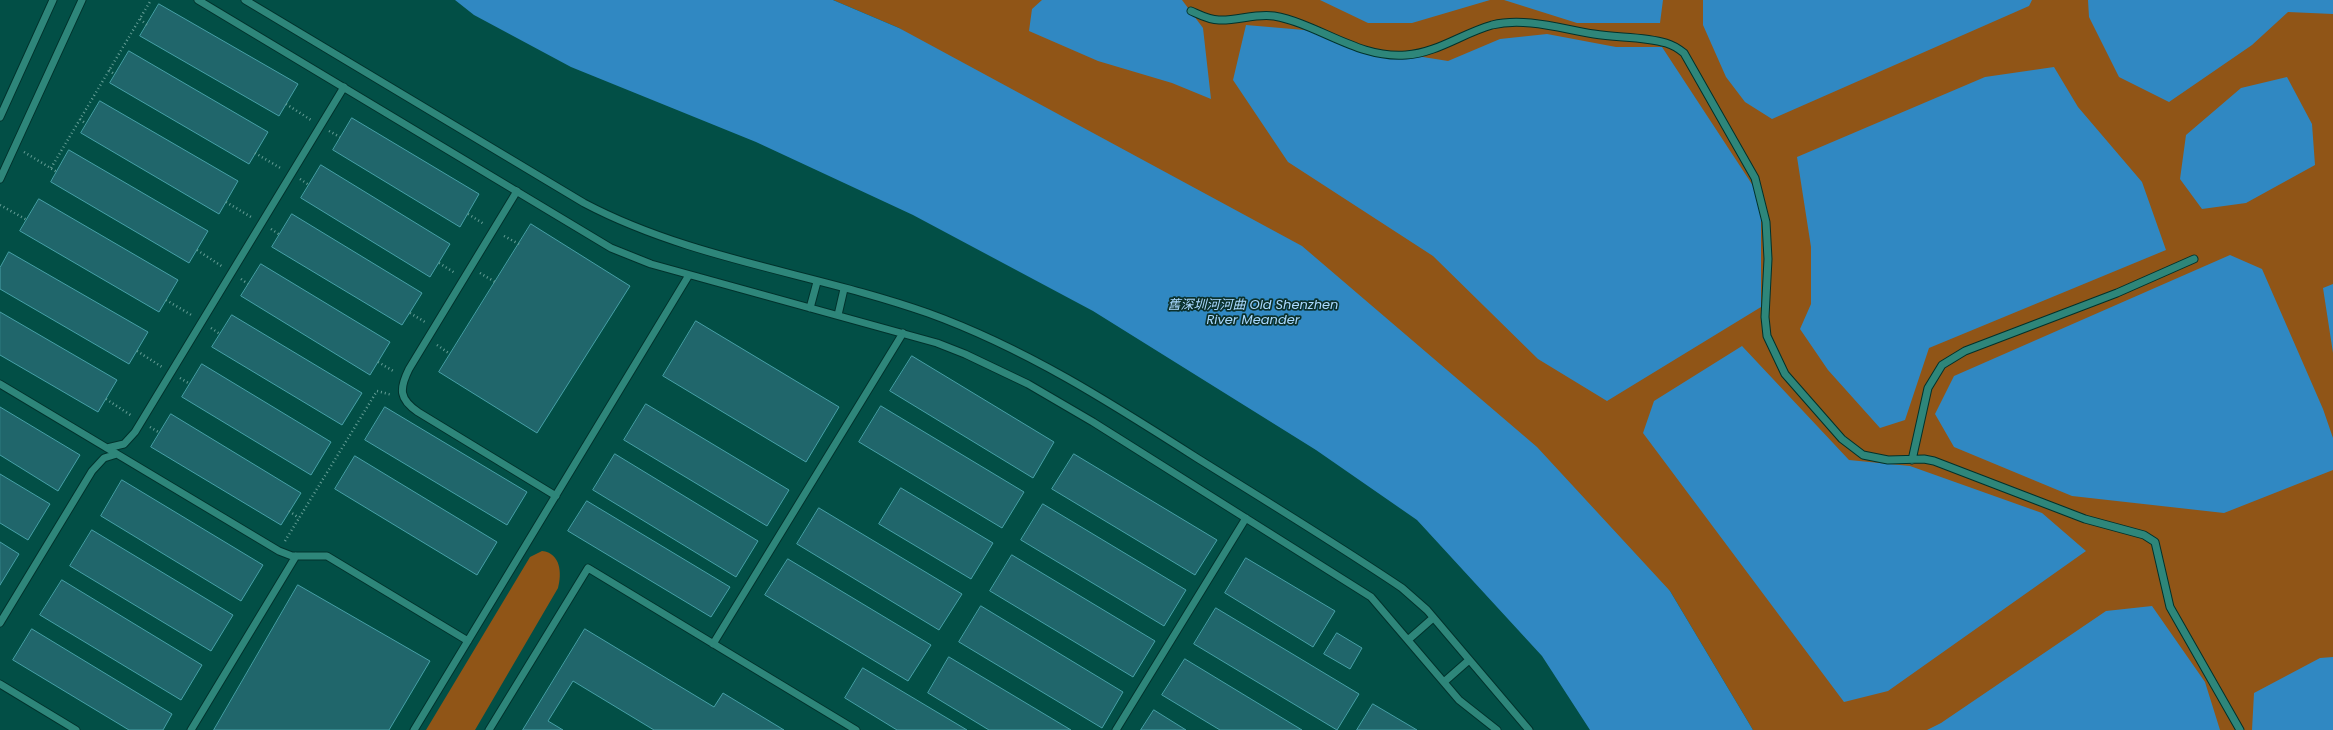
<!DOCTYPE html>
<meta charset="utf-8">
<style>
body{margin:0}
canvas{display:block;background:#024f46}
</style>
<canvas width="2333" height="730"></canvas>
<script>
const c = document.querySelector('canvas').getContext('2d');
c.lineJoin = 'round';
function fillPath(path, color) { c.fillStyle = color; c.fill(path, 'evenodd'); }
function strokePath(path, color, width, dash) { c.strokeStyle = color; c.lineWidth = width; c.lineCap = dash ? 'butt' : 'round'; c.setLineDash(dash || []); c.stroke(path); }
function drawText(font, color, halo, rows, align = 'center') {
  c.font = font + ' Poppins,"Noto Sans SC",sans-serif'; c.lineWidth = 3.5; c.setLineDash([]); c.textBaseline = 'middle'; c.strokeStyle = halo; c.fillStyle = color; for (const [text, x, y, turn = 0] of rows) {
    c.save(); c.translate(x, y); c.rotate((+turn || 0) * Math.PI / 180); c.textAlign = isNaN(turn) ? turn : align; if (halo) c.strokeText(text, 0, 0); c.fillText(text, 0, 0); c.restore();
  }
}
fillPath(new Path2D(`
 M833,0h1500v730h-580l-83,-139 -771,-563z
 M542,551c19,2 20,23 16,37l-83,142h-49l104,-173z`), '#905517');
fillPath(new Path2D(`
 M455,0h378l66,28 403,218 235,201 133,144 83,139h-163l-48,-74 -125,-136 -101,-70 -223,-139 -180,-96 -157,-73 -185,-75 -97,-52z
 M1042,0h140l21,28 8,71 -39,-16 -74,-22 -69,-30 3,-22z
 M1320,0h170l-78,23h-44z
 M1504,0h159l-3,23h-83z
 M1703,0h329l-3,6 -257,113 -27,-17 -19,-25 -23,-52z
 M2088,0h245v14l-45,-2 -36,33 -83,57 -50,-25 -30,-60z
 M1246,25l70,6 63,19 69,11 52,-22 47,-5 69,13h46l99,151v109l-154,94 -69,-42 -105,-103 -145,-94 -55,-82z
 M2054,67l24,40 64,75 24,68 -237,98 -24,72 -25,8 -52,-58 -28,-41 11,-25v-57l-14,-90 188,-80z
 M2287,77l25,47 3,41 -69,38 -44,6 -22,-30 6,-44 55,-47z
 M2230,255l32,14 61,140 10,29v32l-109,43 -152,-17 -118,-49 -19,-33 19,-38z
 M2333,284v69l-10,-65z
 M1742,346l107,114 61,6 132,47 44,38 -198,140 -44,11 -201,-269 11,-32z
 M2152,606l53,76 15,48h-293l14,-7 165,-112z
 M2333,657v73h-81l2,-37 66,-35z`), '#3088c2');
const building = new Path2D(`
 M159,4l139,80 -19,32 -139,-80z
 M129,51l139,81 -19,32 -139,-81z
 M100,101l138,80 -19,33 -138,-81z
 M352,118l127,76 -19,33 -127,-77z
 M69,150l139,81 -19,32 -138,-81z
 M321,165l129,79 -20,33 -129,-79z
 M39,199l139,81 -19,32 -139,-81z
 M292,214l130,79 -20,32 -130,-78z
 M531,224l99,62 -93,147 -98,-61z
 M9,252l139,80 -19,32 -129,-75v-21z
 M261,264l129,78 -20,33 -129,-79z
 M0,312l117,68 -19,32 -98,-57z
 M232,315l130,78 -20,32 -130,-78z
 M696,321l143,86 -33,55 -143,-86z
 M912,356l142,86 -21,36 -143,-87z
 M202,364l129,78 -20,33 -129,-78z
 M646,404l143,86 -22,36 -143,-86z
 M881,406l143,86 -22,36 -143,-86z
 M0,407l80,48 -22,36 -58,-36z
 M385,407l142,85 -20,33 -142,-85z
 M171,414l130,79 -20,32 -130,-78z
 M615,454l143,87 -22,36 -143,-87z
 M1074,454l143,86 -22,35 -143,-86z
 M355,456l142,86 -20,33 -142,-86z
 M0,474l50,30 -22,36 -28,-17z
 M122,480l141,85 -22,36 -140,-85z
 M901,488l92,55 -22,36 -92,-55z
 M587,501l143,86 -19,30 -143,-86z
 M1043,504l143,86 -22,36 -143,-86z
 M819,508l143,86 -23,36 -142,-86z
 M92,530l141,85 -22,36 -141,-85z
 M0,542l19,12 -19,31z
 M1012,555l143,86 -22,36 -143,-86z
 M1246,558l89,53 -22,36 -88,-54z
 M788,559l143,86 -23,36 -143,-86z
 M62,580l140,85 -21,35 -141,-85z
 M298,585l132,76 -41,69h-175z
 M981,606l142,86 -21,36 -143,-86z
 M1216,608l143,86 -22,36 -143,-86z
 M32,629l140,85 -9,16h-34l-116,-70z
 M585,629l129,78 9,-14 61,37h-130l-81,-49 -25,40 15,9h-40z
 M1337,633l25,15 -12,21 -26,-15z
 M949,657l122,73h-82l-61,-37z
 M1185,659l117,71h-82l-58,-35z
 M863,668l104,62h-70l-52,-32z
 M1373,704l44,26h-60z
 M1154,710l32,20h-45z`);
fillPath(building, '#20666b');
strokePath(building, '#47a0a7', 1);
const service = new Path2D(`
 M198,0l413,248 40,16 286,79 28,11 63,30 65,38 278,175 88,103 38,30
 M245,0l339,203c108,57 231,70 344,110 97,35 183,90 269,145 69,43 138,85 205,130l25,22 102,120
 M1191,11c9,4 18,9 28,9 18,1 37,-7 55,-4 45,8 84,43 132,39 31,-2 57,-22 86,-30 33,-8 70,4 102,9 23,4 49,2 72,9 7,2 13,6 18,10l71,125 11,44 2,37 -3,58 2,19 18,38 57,65 21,16 25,5 36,-1 10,2 151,58 59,16 11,7 15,65 70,123
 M0,117l53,-117
 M0,179l82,-179
 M517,191l-108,178c-10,20 -10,30 9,43l138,84
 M810,308l7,-26
 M838,315l6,-26
 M0,384l279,167 13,5h35l141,85
 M107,448l17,-4 11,-12 209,-345
 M1912,460l16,-72 14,-23 23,-14 152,-58 77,-34
 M0,623l92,-152 12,-13 13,-4
 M1408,640l25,-22
 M713,644l190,-311
 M1444,682l25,-22
 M0,684l76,46
 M191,730l105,-174
 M414,730l275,-455
 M489,730l99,-162 268,162
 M1116,730l130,-212`);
strokePath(service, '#00322c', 9);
strokePath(new Path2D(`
 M140,19l7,6
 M109,70l6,5
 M286,104l25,16
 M80,119l6,5
 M329,131l11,6
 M24,152l33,20
 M255,153l27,16
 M51,168l100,-168
 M300,179l9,6
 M226,202l25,15
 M0,205l27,15
 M468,214l16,10
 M271,229l9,6
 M504,236l15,8
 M197,250l26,17
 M439,263l16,10
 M480,273l15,9
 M241,279l7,5
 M166,300l27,16
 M410,313l15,9
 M211,328l9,6
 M437,345l13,9
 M137,351l25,16
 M378,362l17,10
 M180,378l10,6
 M106,399l26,17
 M150,427l10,6
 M289,511l10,7
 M285,541l92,-150 15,4`), '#649e96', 2.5, [1, 3]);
strokePath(service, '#2e867a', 7);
drawText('italic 13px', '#aad9ff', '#0c312c', [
 ["舊深圳河河曲 Old Shenzhen",1253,306],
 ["River Meander",1253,321]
]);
</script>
